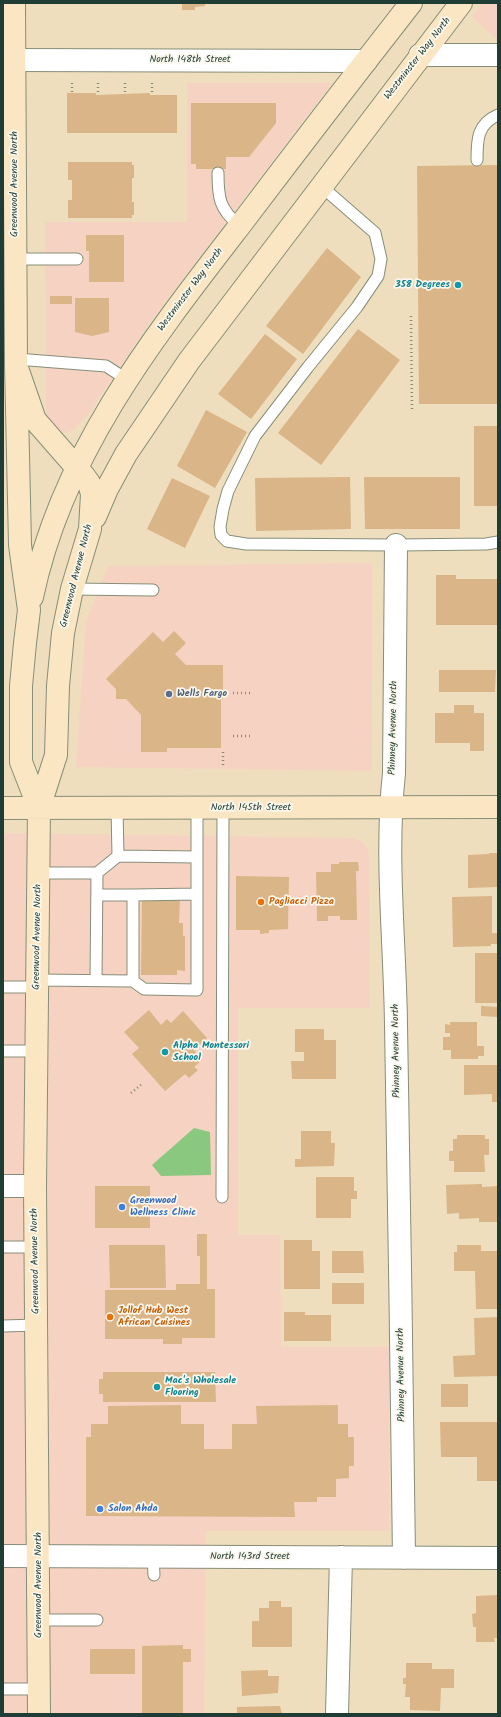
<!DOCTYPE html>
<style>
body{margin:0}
#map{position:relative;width:501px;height:1717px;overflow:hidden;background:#eedebd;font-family:Kalam,sans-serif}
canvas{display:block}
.frame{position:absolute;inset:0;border:4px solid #1f3d34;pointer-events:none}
</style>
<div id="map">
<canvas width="501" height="1717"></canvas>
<div class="frame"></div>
</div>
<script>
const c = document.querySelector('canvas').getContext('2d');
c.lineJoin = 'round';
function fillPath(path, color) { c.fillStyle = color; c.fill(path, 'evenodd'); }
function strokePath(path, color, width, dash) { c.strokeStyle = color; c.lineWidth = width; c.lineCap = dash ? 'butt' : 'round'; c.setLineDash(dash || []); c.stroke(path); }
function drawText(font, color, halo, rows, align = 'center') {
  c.font = font + ' Kalam,sans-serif'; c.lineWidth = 3.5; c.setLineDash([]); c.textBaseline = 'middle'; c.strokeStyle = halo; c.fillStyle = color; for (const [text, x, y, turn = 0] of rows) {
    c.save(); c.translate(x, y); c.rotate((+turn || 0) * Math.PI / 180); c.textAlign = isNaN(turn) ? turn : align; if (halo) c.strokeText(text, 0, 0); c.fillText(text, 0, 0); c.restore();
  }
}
fillPath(new Path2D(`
 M483,3h15v37l-26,-23z
 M187,83h145l-183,240 -60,90 -15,16 -6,3 -12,-1 -10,-7 -1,-202h142z
 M372,563v208l-296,-4 10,-145 22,-56z
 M3,833l351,5 10,5 5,11 1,154h-132v227h42l1,112h108v184h-183l-2,183h-201z`), '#f6d2c3');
fillPath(new Path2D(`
 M194,1128l16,4 1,43 -50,1 -9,-11z`), '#8ac87f');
fillPath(new Path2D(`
 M182,3h23v3l-10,1v3h-13z
 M67,93h29v2l54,-2v2h27v38h-110z
 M191,103h85v20l-27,34h-23v12h-30v-5h-5z
 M68,162h64v3h2v13h-2v24h2v13h-2v3h-64v-18h4v-20h-4z
 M498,165v239h-79l-2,-238z
 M86,235h38v47h-35v-31h-3z
 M327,248l34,29 -58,77 -37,-28z
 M50,296h22v8h-22z
 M75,298h34v34l-17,4 -17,-4z
 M358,329l42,31 -79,105 -43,-32z
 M265,334l32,25 -46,60 -33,-25z
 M206,410l41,22 -32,56 -38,-22z
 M474,426h24v80h-24z
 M350,477l1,52 -95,2 -1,-53z
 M364,477h96v52h-95z
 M172,478l38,18 -25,52 -38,-19z
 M436,575h20v4h42v46h-62z
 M174,631l12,12 -11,11 11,11h37v34h-2v49h-54v4h-26v-37l-15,-16h-10v-10l-10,-10 47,-47 10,10z
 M439,670h57l-1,22h-56z
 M454,705h20v8h10v38h-14v-8h-35v-30h19z
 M489,853h9v34l-30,1v-33l21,-1z
 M339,862h19l1,9h-3l1,49h-17v-4h-12v5h-11l-1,-49h15v-8h8z
 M236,876l53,1 -1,52 -19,1v3l-9,1v-4h-24z
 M492,896v37h6v11h-7v2l-38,1 -1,-50z
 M142,897l38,1 -1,25h4v13h2v35l-8,-1v5h-36z
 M475,953h23v50h-23z
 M481,1006l17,1v10l-17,-1z
 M149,1010l12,15 6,-6 4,4 12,-12 24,27 -13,12 8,10 -8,7 4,3 -9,8 -4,-4 -20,17 -33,-37 7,-6 -15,-16z
 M450,1022h27v24h7v10h-6v3h-27v-9h-8v-13h7v-4h-5v-9l5,1z
 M295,1029h29v11h12v39h-44l-1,-18h13v-9h-9z
 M464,1065h34v37h-6v-8l-28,1z
 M301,1131h30v12h4l-1,23 -39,1v-8h6z
 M457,1135h28v4h4v16h-5l1,17h-31v-11h-5v-10h4v-12h4z
 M316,1177h38v14h3v8h-6v19h-35z
 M482,1184v3l16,-1 -1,36h-18v-4l-20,1v-6l-12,1 -1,-29z
 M95,1186h55v42h-55z
 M197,1234h10v55h8v49h-33v6h-19v-5h-58v-49h71v-6h24v-28h-3z
 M284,1240h28v11h8v38h-36z
 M109,1245h56l1,43h-56z
 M457,1245h24v6h17v58h-22l-1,-38h-21v-19h3z
 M332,1251h31l1,22h-32z
 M332,1283h32v21h-32z
 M284,1312h21v3h26v26h-47z
 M498,1317v59l-44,1 -1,-21 22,-1 -1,-37z
 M103,1372h112l1,30h-113v-8h-4v-15h4z
 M441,1384h27v23h-27z
 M181,1405v19h23v25h28v-25h25l-1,-18 82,-1v19h10v13h6v29h-5v12l-13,1v18h-19v5h-23l1,15 -209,-1v-79h5v-13h17v-18z
 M440,1422h57v59h-20v-24h-36z
 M498,1595v43h-4l1,4h-19v-15h-3l-1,-13 4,-1v-17z
 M269,1601h12v6h11v40h-40v-26h7v-13h10z
 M183,1645v4h8v13h-8v52h-41v-68z
 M90,1649h45v25h-45z
 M406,1663h26v6h22v19h-13l-1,23 -30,-1v-13h-5l1,-13h-3v-6h3z
 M268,1670v6h11l-1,17 -36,3 -1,-25z
 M280,1706l2,8h-45v-7z`), '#d9b587');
const lane = new Path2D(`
 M477,160c0,-20 0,-36 21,-45
 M218,173c0,24 1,36 21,52
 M321,186l54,47 6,26 -3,17 -21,31 -49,60 -53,69 -27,55 -5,18 -3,18 1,8 6,6 19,3 150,1 90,-1 12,-2
 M15,259h62
 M16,359l90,7 20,13
 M72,589l81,1
 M118,856l79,1
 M38,873h59
 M98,895h35
 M37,980l96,1 11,8 53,1v-182
 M96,980l1,-107 21,-17 -1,-48
 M133,981v-86l64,-1
 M3,987h34
 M3,1051h34
 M222,1197l1,-389
 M3,1247h33
 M3,1326l34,-1
 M153,1557l1,18
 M39,1620h58
 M3,1689h36`);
const street = new Path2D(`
 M420,55h78
 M14,60l352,1
 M396,545l-2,228c-9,84 1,169 2,252 3,178 6,355 8,533
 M3,1186h32
 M3,1556l495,2
 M337,1714l4,-157`);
const secondary = new Path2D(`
 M14,3l2,362 4,180 9,65 -4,33 -4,43v76l18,46
 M16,365l19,55 49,56 5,7 3,11 -2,35 -18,60 -9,44 -5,53 -2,69 -17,53 -4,378 4,528
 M95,517l12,-28 19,-35 63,-93 272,-358
 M32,597c30,-144 121,-259 209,-373 56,-74 113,-148 170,-221
 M3,808l495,-1`);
strokePath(lane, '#868e78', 13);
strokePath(street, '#868e78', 24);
strokePath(secondary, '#868e78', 24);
strokePath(new Path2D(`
 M72,83v10
 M98,83v12
 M125,83v10
 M152,83v12
 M411,316l1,95
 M233,693h20
 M233,736h20
 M223,752v13
 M131,1093l11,-9`), '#868e78', 2.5, [1, 3]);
strokePath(lane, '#fff', 11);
strokePath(street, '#fff', 22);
strokePath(secondary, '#fbe6c3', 22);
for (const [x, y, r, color] of [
 [458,285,4,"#0f9aa8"],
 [169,694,4,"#5c6f8a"],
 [261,902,4,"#e8710a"],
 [165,1052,4,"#0f9aa8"],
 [122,1207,4,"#3f7fe0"],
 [110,1317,4,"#e8710a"],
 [157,1387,4,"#0f9aa8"],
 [100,1509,4,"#3f7fe0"]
]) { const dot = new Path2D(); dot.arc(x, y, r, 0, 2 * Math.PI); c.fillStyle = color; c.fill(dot); strokePath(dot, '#fbf7ec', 1.5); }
drawText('10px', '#1f3d34', '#fbf7ec', [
 ["Westminster Way North",418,59,-52],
 ["North 148th Street",190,60],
 ["Greenwood Avenue North",15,184,-90],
 ["Westminster Way North",191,290,-53],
 ["Greenwood Avenue North",77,576,-76],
 ["Phinney Avenue North",394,728,-89],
 ["North 145th Street",251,808],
 ["Greenwood Avenue North",38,937,-89],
 ["Phinney Avenue North",397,1051,-91],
 ["Greenwood Avenue North",36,1261,-91],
 ["Phinney Avenue North",402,1375,-91],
 ["North 143rd Street",250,1557],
 ["Greenwood Avenue North",39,1585,-90]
]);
drawText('bold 10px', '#0d838f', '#fbf7ec', [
 ["358 Degrees",450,285,"right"],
 ["Alpha Montessori",173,1046],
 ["School",173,1058],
 ["Mac's Wholesale",165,1381],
 ["Flooring",165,1393]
], 'left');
drawText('bold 10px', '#4e5e75', '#fbf7ec', [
 ["Wells Fargo",177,694]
], 'left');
drawText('bold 10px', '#c56008', '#fbf7ec', [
 ["Pagliacci Pizza",269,902],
 ["Jollof Hub West",118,1311],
 ["African Cuisines",118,1323]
], 'left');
drawText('bold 10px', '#366cbe', '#fbf7ec', [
 ["Greenwood",130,1201],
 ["Wellness Clinic",130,1213],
 ["Salon Ahda",108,1509]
], 'left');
</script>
